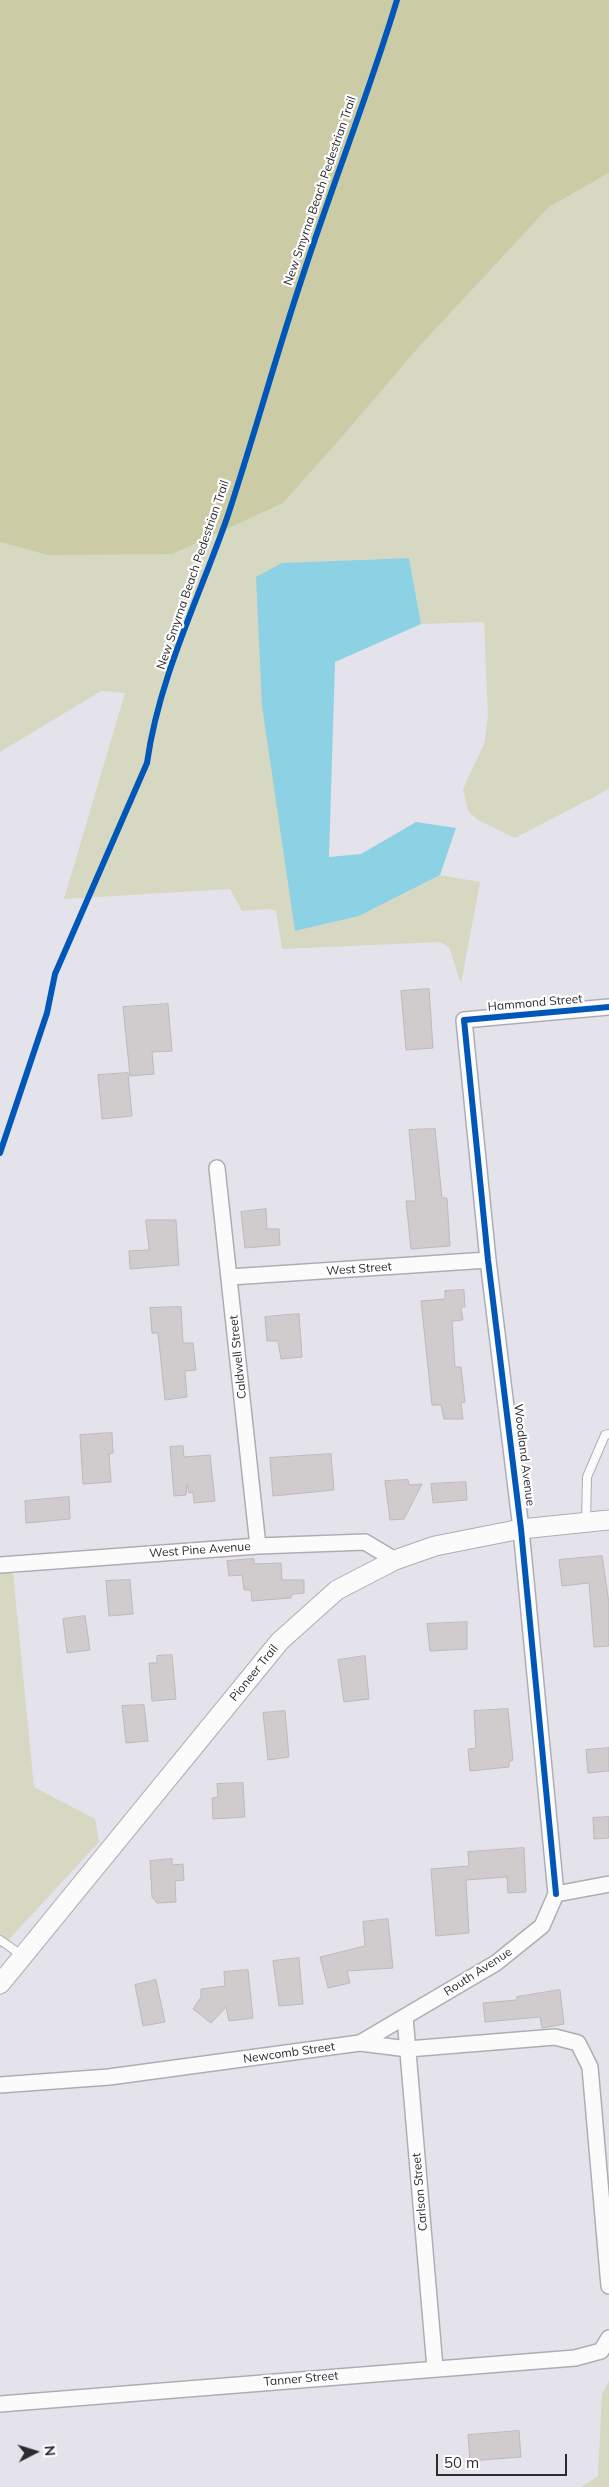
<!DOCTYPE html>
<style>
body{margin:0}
#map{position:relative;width:609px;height:2487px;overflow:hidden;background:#e4e2eb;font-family:Mulish,sans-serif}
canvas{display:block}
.north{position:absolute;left:10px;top:2427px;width:50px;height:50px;-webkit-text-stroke:4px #fff;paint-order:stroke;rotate:85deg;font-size:14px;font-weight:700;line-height:20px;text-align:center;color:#2c2b31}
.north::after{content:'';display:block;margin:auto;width:18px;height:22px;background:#2c2b31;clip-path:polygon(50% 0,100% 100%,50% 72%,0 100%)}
.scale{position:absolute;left:436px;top:2454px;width:131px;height:22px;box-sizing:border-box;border:2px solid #2c2b31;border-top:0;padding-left:6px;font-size:15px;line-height:18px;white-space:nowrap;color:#2c2b31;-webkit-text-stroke:4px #fff;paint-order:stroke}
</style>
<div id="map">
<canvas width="609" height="2487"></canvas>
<div class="north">N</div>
<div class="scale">50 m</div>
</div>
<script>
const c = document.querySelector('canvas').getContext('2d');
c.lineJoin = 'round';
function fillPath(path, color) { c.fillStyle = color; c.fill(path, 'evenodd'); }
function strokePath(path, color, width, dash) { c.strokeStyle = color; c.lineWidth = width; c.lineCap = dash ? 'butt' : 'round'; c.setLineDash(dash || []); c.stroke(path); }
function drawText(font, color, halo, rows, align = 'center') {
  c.font = font + ' Mulish,sans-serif'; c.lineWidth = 4.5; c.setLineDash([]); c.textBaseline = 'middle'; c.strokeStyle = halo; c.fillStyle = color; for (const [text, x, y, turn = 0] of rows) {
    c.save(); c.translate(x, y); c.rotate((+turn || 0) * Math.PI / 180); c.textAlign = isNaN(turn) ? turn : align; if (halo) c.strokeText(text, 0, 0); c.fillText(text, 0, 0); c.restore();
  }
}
fillPath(new Path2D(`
 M609,173v616l-94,49 -37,-18 -10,-9 -5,-22 21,-45 4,-28 -4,-94 -63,2 -12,-66 -127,5 13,368 64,-15 81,-41 40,7 -19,102 -12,-37 -9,-5 -158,7 -6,-38 -7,-2 -27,2 -12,-22 -166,10 61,-206 -24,-2 -101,61v-210l47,13 236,-52 59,-66 76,-89 131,-141z
 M0,1573h13l21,214 61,32 4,23 -99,107z
 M609,2381v106h-27l16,-11 4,-82z`), '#d7d8c2');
fillPath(new Path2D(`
 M0,0h609v173l-60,34 -131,141 -76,89 -59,66 -111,51 -125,1 -47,-13z`), '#cbcba6');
fillPath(new Path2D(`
 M409,558l12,66 -86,38 -6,195 32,-3 55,-32 40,6 -16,47 -81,41 -64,15 -33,-225 -6,-129 26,-14z`), '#8cd2e4');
const building = new Path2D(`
 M429,989l4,59 -27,2 -5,-59z
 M168,1004l4,47 -20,1 2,22 -24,2 -7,-69z
 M128,1073l4,43 -30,3 -4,-44z
 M435,1129l7,69h5l3,48 -39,3 -5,-48h10l-7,-71z
 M266,1209l1,20h12l1,16 -35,3 -4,-36z
 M146,1220h30l3,45 -49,4 -1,-18 20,-1z
 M464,1290l1,17h-4l2,13 -11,1 3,46h6l4,35 -4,1 2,16h-19l-3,-14h-9l-11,-104 24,-2v-8z
 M181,1307l2,36h10l3,27 -11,1 2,26 -22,3 -7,-67h-6l-2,-25z
 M299,1314l3,43 -21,2 -3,-18h-11l-2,-24z
 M112,1433l1,20 -4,1 2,28 -28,2 -3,-49z
 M183,1446l1,11 26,-2 5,46 -21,2 -1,-11 -4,1 -2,-9 -1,11 -12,1 -4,-49z
 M331,1454l3,36 -61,6 -3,-38z
 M408,1480l1,5 13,-1 -18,35 -14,1 -5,-39z
 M466,1482l1,18 -34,3 -2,-19z
 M69,1497l1,22 -44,4 -1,-22z
 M602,1556l7,47v43l-15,1 -5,-64 -27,3 -3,-26z
 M254,1559v5l27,-1 1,17h22v13l-12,1 -1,4 -39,3 -1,-11h-7l-2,-15 -13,1 -2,-15z
 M130,1580l3,34 -24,2 -3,-35z
 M85,1616l5,34 -23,3 -4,-34z
 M467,1622v27l-37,2 -3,-27z
 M172,1655l4,44 -24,2 -3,-38h8v-7z
 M365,1656l4,43 -25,3 -6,-42z
 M144,1705l4,36 -22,2 -4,-37z
 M508,1709l5,51 -4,2v5l-39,4 -2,-22 8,-1 -2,-37z
 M285,1711l4,46 -21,3 -5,-47z
 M609,1748v23l-21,2 -2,-23z
 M243,1783l2,34 -32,2 -1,-21 6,-1 -1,-13z
 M609,1817v21l-15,1 -1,-21z
 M524,1848l2,44 -18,1 -1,-16 -41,3 3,53 -33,3 -5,-67 38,-3 -1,-14z
 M172,1859v6l11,-1 1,16 -9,1 1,21 -19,1 -5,-6 -2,-36z
 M388,1919l5,49 -46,3 3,12 -22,5 -8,-31 45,-11 -2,-24z
 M299,1958l4,46 -24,2 -6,-45z
 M248,1970l5,48 -24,3 -3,-14 -15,16 -18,-14 8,-12v-8l24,-3 -1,-14z
 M156,1980l9,42 -22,4 -8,-41z
 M560,1990l4,34 -22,4 -2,-11 -55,5 -2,-19 34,-3v-3z
 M519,2431l2,26 -51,4 -2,-26z`);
fillPath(building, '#d0ccce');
strokePath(building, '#bdb9bb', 1);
const service = new Path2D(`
 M586,1522l1,-45 18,-42 4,-1
 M0,1940l23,16`);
const minor = new Path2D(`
 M217,1168l41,378
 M230,1277l258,-17
 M0,1565l258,-19 107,-4 30,18
 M556,1894l-35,-365 -33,-269 -24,-240 145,-13
 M405,2017l30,351
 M360,2043l136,-80 46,-37 14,-32 53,-10
 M0,2085l109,-8 251,-34 48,6 147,-12 23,6 12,24 19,219
 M0,2404l575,-46 26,-7 8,-13`);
const tertiary = new Path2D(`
 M0,1984l280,-343 57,-51 58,-30 40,-14 86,-17 88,-9`);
strokePath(service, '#afadb4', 10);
strokePath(minor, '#afadb4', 18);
strokePath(tertiary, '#afadb4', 21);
strokePath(service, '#fbfbfc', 8);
strokePath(minor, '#fbfbfc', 15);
strokePath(tertiary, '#fbfbfc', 19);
strokePath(new Path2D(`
 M0,1153l47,-140 8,-39 92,-211c12,-86 52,-165 80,-245 27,-81 49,-163 76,-243 30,-92 66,-182 94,-275
 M556,1894l-35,-365 -33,-269 -24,-240 145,-13`), '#0057b8', 6);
drawText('12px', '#2c2b31', '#fff', [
 ["New Smyrna Beach Pedestrian Trail",320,191,-71],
 ["New Smyrna Beach Pedestrian Trail",193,575,-71],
 ["Hammond Street",535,1003,-5],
 ["West Street",359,1269,-4],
 ["Caldwell Street",238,1357,-96],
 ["Woodland Avenue",524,1455,83],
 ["West Pine Avenue",200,1550,-4],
 ["Pioneer Trail",254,1673,-51],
 ["Routh Avenue",478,1972,-33],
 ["Newcomb Street",289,2053,-8],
 ["Carlson Street",420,2192,-95],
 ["Tanner Street",301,2379,-5]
]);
</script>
